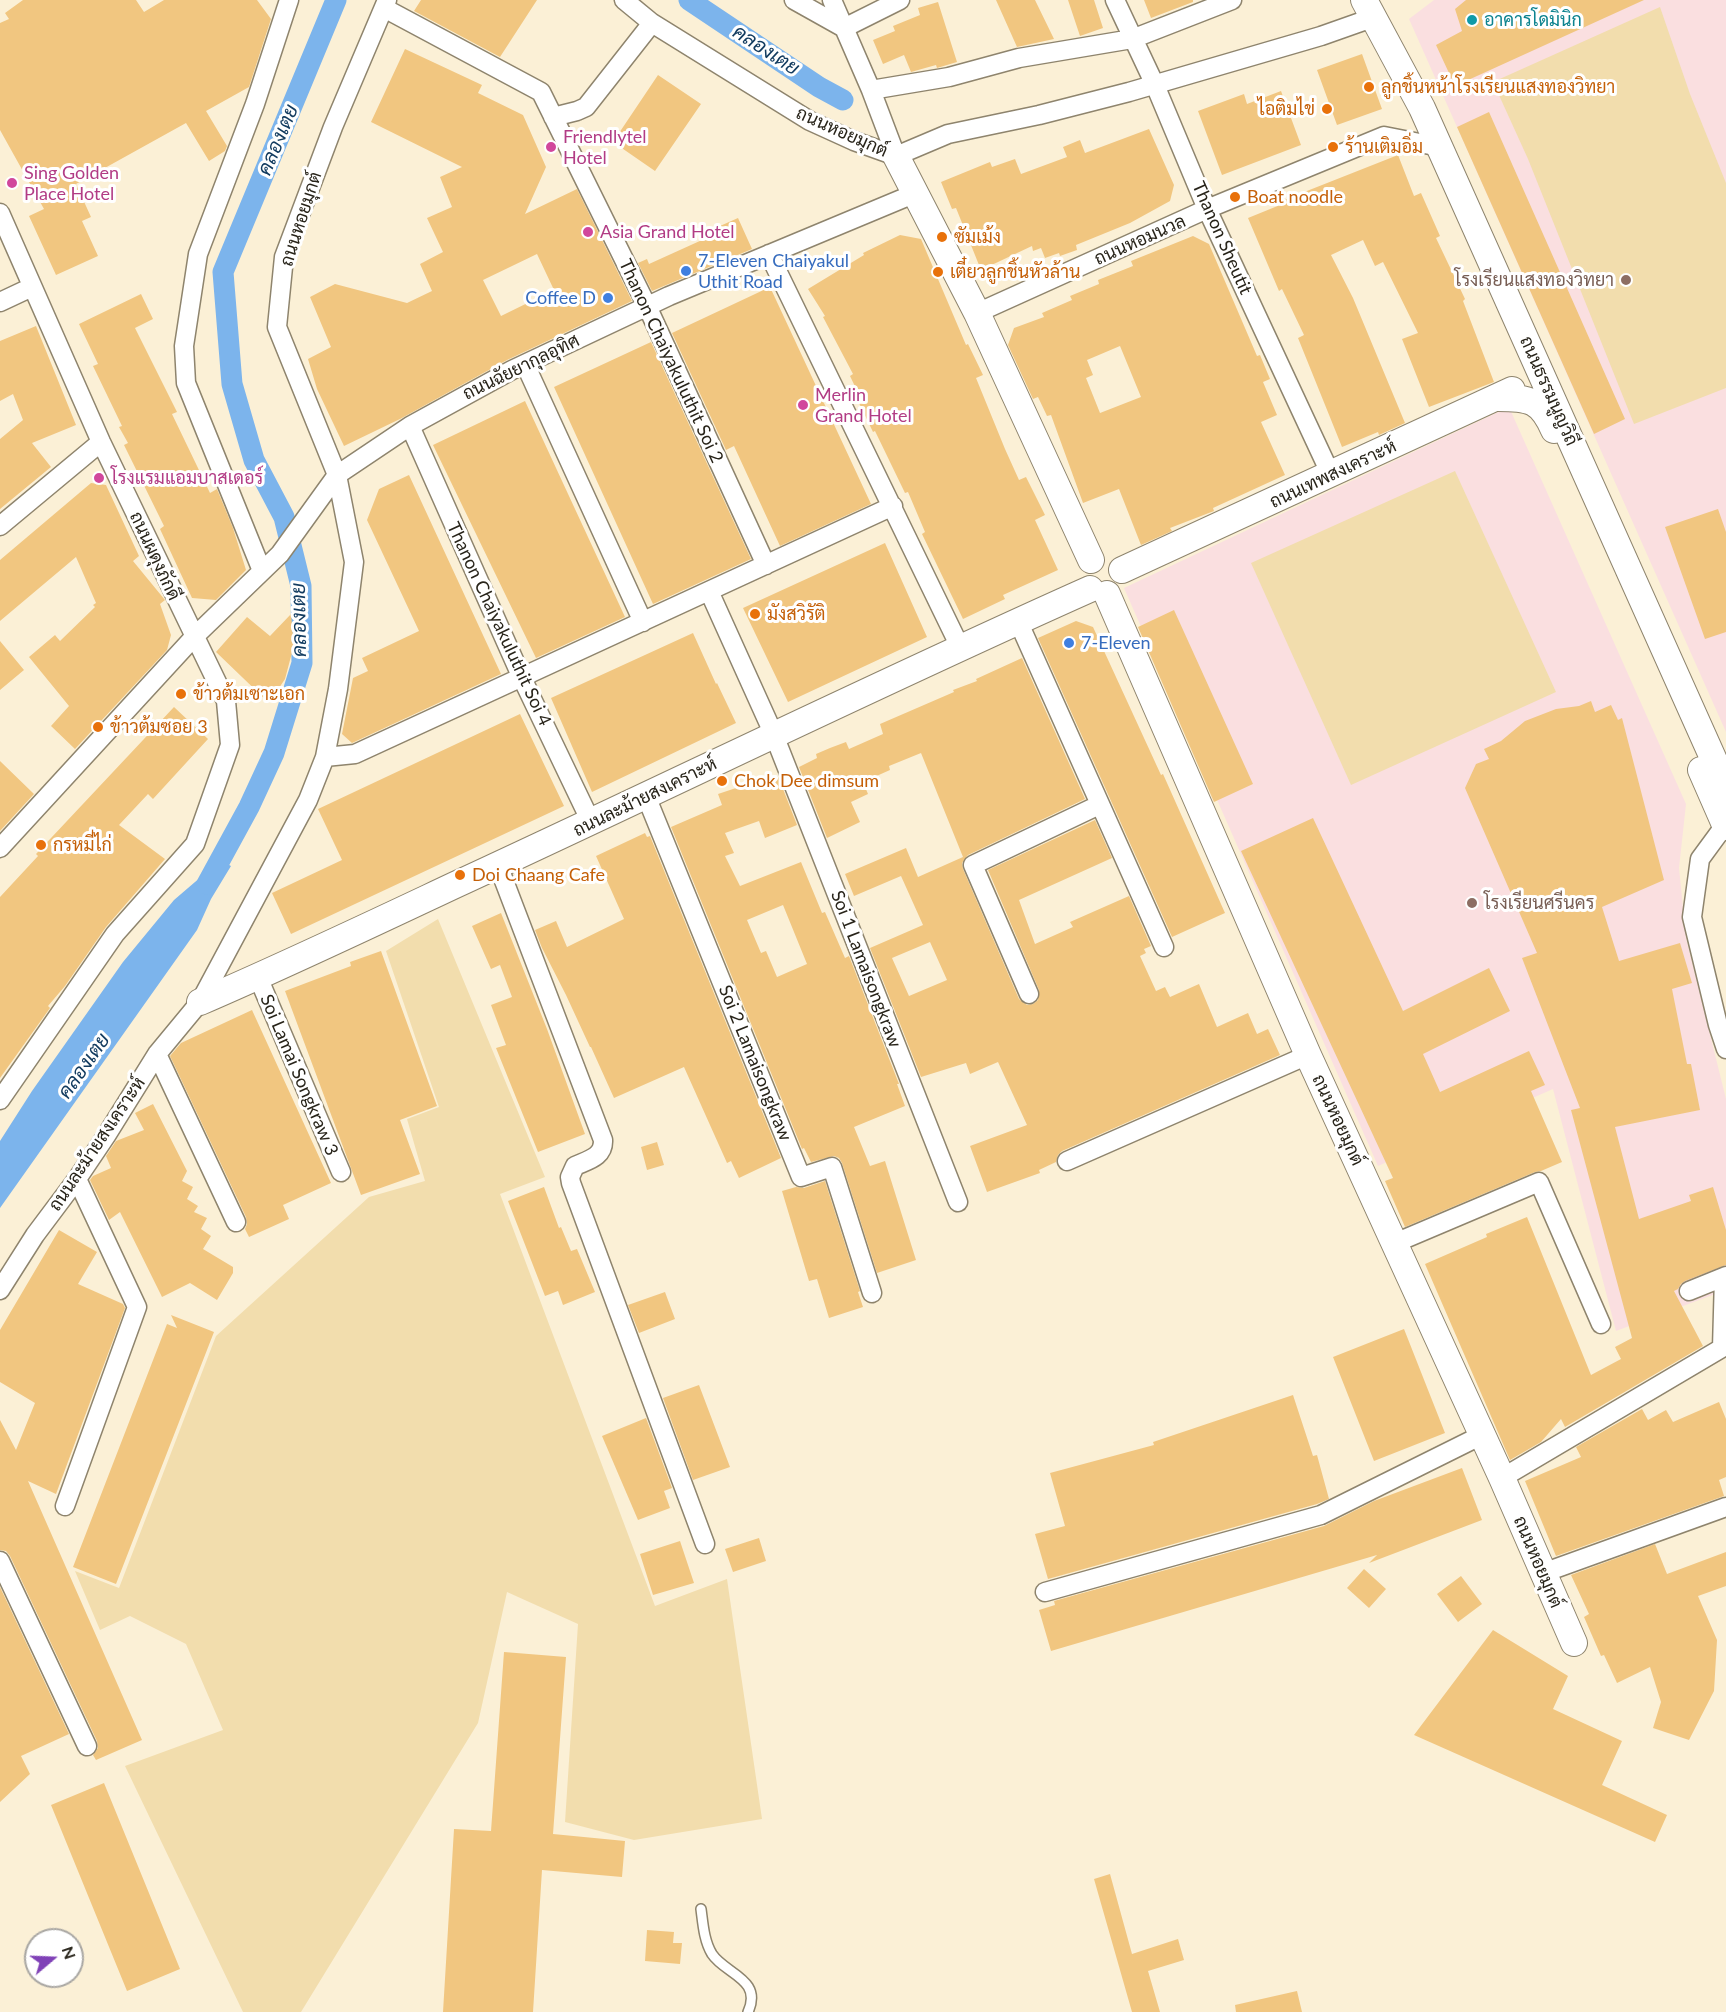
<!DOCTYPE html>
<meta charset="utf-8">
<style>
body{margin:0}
#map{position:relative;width:1726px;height:2012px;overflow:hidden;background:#fbf0d6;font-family:Lato,sans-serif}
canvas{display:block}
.north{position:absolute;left:24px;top:1928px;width:60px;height:60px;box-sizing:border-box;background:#fff;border:2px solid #a9a7a3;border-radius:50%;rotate:71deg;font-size:16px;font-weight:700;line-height:24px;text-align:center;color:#28241a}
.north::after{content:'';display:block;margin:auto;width:21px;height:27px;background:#8042b7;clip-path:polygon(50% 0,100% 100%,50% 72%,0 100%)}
</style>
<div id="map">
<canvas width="1726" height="2012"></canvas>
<div class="north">N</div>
</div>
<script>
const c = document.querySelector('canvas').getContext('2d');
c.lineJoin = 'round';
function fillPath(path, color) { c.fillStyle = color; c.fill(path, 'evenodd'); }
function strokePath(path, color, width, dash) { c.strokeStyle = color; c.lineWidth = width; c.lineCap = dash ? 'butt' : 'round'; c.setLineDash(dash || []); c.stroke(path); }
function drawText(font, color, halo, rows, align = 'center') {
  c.font = font + ' Lato,Sarabun,sans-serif'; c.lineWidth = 6; c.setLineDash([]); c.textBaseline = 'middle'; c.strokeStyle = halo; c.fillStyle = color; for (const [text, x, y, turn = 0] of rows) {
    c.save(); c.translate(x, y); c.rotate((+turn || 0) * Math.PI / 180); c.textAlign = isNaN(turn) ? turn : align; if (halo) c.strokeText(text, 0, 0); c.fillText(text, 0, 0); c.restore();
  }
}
fillPath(new Path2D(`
 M1434,0h292v732l-317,-713z
 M1509,407l177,397 -7,64 7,70 40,161v191l-110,41 -63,-242 -175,77 -254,-578z`), '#fadfe0');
fillPath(new Path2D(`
 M1660,7l30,87 36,89v205l-92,36 -106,-265 -35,-77z
 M1455,471l101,221 -205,93 -100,-222z
 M438,919l107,258 -45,17 155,412 72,-27 35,240 -128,21 -69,-18 13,-198 -71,-32 -29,131 -177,289h-58l-118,-246 98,-36 -37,-86 -56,-28 -30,14 -25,-59 44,17 97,-252 153,-139 56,-16 -18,-62 32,-12 -53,-156z`), '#f2ddad');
fillPath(new Path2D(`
 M214,857l17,9 -20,33 -14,31 -197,278v-67l32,-50 91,-129 51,-62 28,-24z`), '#7cb4ec');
strokePath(new Path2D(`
 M689,0l130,87 24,13
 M207,884l42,-77 25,-54 28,-90 -1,-77 -17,-69 -30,-57 -22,-76 -9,-112 113,-272`), '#7cb4ec', 21);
fillPath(new Path2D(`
 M23,0h113l8,12 20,-12h93l14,19 -22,68 -43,24 21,35 -2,5 -16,10 -23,-38 -110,61 15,33 -9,4 16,35 -42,19 -27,-59 15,-7 -44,-79v-107l9,-4 -4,-6z
 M421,0h116l-37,57 -86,-46z
 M996,0h39l19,39 -37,8z
 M1068,0h26l9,28 -23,8z
 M1144,0h49v2l-42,16z
 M1466,0h178l-189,86 -19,-41 26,-14 -7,-22z
 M938,2l19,60 -20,6 -1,-3 -25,7 -7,-17 -21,9 -10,-24 22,-9 -2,-5 27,-11 -2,-7z
 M405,49l77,36 -4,8 45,22 23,52 -21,47 52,-25 55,112 -125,59 -107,59 -56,27 -27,-57 -9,-30 23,-12 -21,-50 25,-13 72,19 25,-12 -12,-27 23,-12 -16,-34 25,-11 -12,-30 22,-10 -91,-45zM537,254l17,36 -53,26 -18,-36z
 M1362,54l20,55 -45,16 -20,-55z
 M658,75l43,29 -46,67 -42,-29z
 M1281,91l20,54 -79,30 -24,-64 46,-17 3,10z
 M1489,112l136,307 -31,15 -137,-307z
 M1149,129l25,56 -4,16 -40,22 -54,22 1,5 -17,6 -1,-3 -14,5 -4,-10 -8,3 -1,-5 -51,24 -25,-62 -4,1 -11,-27 49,-20 2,5 23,-8 6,15 46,-17 -4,-10 17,-7 5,13z
 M1398,155l16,41 7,-3 19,43 -4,2 29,61 -2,2 31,81 -65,25 -27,-68 16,-6 -35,-71 -8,4 -12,-26 -32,15 22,43 52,125 -26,12 -1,-3 -36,15 -44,-109 6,-3 -22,-46 -3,2 -31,-73 32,-13 -1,-3z
 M738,218l14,31 -100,42 -14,-28 9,-4 2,5 64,-29 -2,-5z
 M900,235l21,4 45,106 2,-1 15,31 -7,3 29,71 14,31 7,-3 19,38 -10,5 23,50 -55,25 2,4 -42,20 -41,-85 3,-2 -17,-40 -3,1 -30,-62 -2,1 -14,-29 3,-2 -12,-25 3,-2 -30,-57 2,-1 -17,-27 56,-34 -1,-2z
 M1193,236l16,8 48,112 3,-1 10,24 -7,3 14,33 -16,7 24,53 -72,33 1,3 -44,17 2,3 -31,14 -22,-56 -36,14 -32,-88 -4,1 -9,-19 -5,2 -25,-54 6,-17 30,-11 -2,-4 30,-13 -2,-4 29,-12 -1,-4 35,-14 -2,-5zM1120,346l21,51 -41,16 -14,-35 7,-3 -6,-15z
 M770,287l101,217 -91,42 -46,-100 -8,4 -54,-117z
 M141,294l12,25 -18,9 42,84 -5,2 38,79 7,-4 16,39 13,42 -30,30 -24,-2 -32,-69 4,-3 -40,-81 4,-2 -9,-16 3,-1 -29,-60 5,-2 -19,-40z
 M36,326l40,99 -44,18 19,24 -51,42v-70l23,-19 -10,-26 -13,7v-60z
 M651,342l100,217 -98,45 -99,-217z
 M525,401l100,216 -89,41 -103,-213z
 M409,475l92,199 -149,69 -10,-9 11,-56 15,-7 -6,-13 57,-27 -52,-111 12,-31z
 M91,483l15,2 33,71 -6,5 32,39 -5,4 11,31 -4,15 -92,99 -24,-23 18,-20 -40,-49 26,-22 5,6 35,-34 -2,-2 3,-2 -20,-46 -76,64v-61z
 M1718,509l8,23v100l-21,7 -40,-112z
 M885,543l42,94 -139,65 -45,-94z
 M1174,610l79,174 -39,18 -76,-175z
 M291,614l3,31 -9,34 -16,24 -53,-51 31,-35 23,19z
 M1076,621l17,6 68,148 2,-1 62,139 -53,24 -134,-299z
 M693,633l23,51 1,-1 19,40 -144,69 -41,-94z
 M0,641l24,29 -24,20z
 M1022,658l63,141 -117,56 -6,8 1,6 56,130 8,6 6,-1 5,-4 1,-10 -51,-120 107,-50 17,38 -93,42 16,44 38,-17 -3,-5 59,-26 22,50 -7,3 2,4 -6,3 16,35 9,-4 5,10 29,-13 18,43 31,-14 9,21 11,-5 12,26 -218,96 -4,4 -2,7 -17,8 1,3 -53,19 -17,-46 57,-21 -29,-63 -28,12 -4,-11 -45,14 -51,-129 53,-23 -22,-49 -47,20 -9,-22 61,-26 12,29 45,-20 -42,-104 -32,13 1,4 -27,12 5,12 -17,8 9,20 -33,16 -28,-71 18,-9 -1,-4 14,-6 16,-6 3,7 34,-15 -3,-10 74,-32 -1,-2 24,-9 -1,-2zM930,942l17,38 -38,16 -17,-38z
 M1591,701l4,11 16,-7 7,15 4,-2 42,162 -62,27 17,54 61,-18 12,40 -20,6 15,75h4l9,46 -85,17 24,92 52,-18 -2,-6 24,-8 13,43v35l-41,16 -4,3 -3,5 -4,2 29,55 -138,81 -4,-8 -20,23 -31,18 -85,-196 62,-27 -1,-3 41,-17 64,158 30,-16 -6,-12 17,-9 -61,-228 9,-2 -58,-150 15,-5 -72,-165 11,-24 13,-5 -5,-10 17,-8 24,-20 31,-12 23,-3z
 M174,707l34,32 -55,60 -5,-5 -29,31 46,34 -59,68 -41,59 -17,20 2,2 -50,70v-181l38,-41 -2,-2z
 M520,714l44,92 -273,128 -19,-41 70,-33 -24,-51z
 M0,761l34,33 -34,37z
 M772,776l1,3 5,-3 19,49 -32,13 -6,-17 -34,12 9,20 -9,3 15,30 61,-24 21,51 3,-1 20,46 4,-2 50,128h-2l8,22 -51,21 16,39 15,-5 31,99 -39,13 -35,-110 -3,-5 -5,-2 -23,6 -7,-14 -2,1 -131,-322 51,-22 -4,-11zM783,905l24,59 -30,13 -11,-26 -5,2 -14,-33z
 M1313,818l90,193 86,-43 21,43 -87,43 17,38 89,-41 16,34 -14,6 31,71 -21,9 -6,1 -130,55 -20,-46 8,-3 -152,-327z
 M645,833l2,4 3,-1 131,322 -42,20 -8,-17 -4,2 -43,-96 -70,31 -23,-51h-1l-24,-52 -24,-47 -7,-18 21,-9 11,26 57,-28 -28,-63z
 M501,913l46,116 38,105 -47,18 -42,-104 10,-3 -15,-40 21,-8 -12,-32 -9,4 -19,-43z
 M381,951l56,155 -37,14 20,54 -59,21 -76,-204 66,-25 -1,-4z
 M252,1010l79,173 -48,22 6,14 -40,18 -4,-8 2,-5 -1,-7 -76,-161 11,-13z
 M153,1104l34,67 -5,10 11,6 -6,12 11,7 -4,6 13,6 -6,11 10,7 -8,13 30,18v6l-16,27 -27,-17 -28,14 -42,-85 -11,8 -19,-40 3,-4 18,-8 -5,-12 10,-15 28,-11 -9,-17z
 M657,1142l7,23 -17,5 -6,-23z
 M825,1181l35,110 -2,1 5,15 -34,11 -12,-39 -8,2 -27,-90 14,-4 8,1z
 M544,1187l15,41 2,-1 10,24 6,-2 18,43 -32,13 -5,-14 -13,5 -37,-95z
 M59,1230l38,22 -19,32 45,20 2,4 -69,186 -28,-13 114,259 -46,20 -3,-5 5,-7 -1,-7 -87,-185 -4,-5 -6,-1v-130l16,30 19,-47 -35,-21v-52z
 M665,1292l10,27 -36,14 -11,-28z
 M171,1315l43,17 -98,252 -43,-17 94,-243 10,4z
 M1404,1329l41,104 -71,28 -41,-104z
 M699,1385l31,82 -37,13 -30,-82z
 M1293,1395l20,61 4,-1 12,44 -12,5 -269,75 -13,-45 30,-8 -15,-53 104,-28 -1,-3z
 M1719,1402l7,17v58l-7,3 5,16 -168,60 -31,-75 56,-24 -5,-10 66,-38 6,11 18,-10 7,12z
 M646,1418l26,70 -8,3 6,17 -32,12 -36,-84z
 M1462,1468l20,52 -113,43 8,-8 -326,96 -12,-41 16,-5 -1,-4 270,-75 50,-25z
 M759,1538l7,23 -33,11 -8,-23z
 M680,1541l14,42 -41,12 -13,-41z
 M1655,1544l12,30 59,-22v34l-28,10 19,44 -3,51 -25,49 -36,-12 8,-26 -11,-35 -33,16 -13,-28 -3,1 -17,-39 5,-3 -18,-39z
 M1364,1569l22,20 -17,19 -22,-20z
 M1461,1576l21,28 -24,18 -21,-28z
 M0,1587l69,147 -48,22 9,18 -30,28z
 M1493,1630l75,46 -15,33 69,32 -20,44 65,30 -12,27 -241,-107z
 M504,1652l62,5 -13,177 72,7 -3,36 -80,-7 -9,142h-90l11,-183 37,2z
 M104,1783l76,186 -53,22 -76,-186z
 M1110,1874l22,80 46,-15 6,21 -36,11 12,41h-28l-38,-133z
 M647,1930l27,2 -1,11h9l-2,21 -35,-3z
 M1297,1991l5,21h-66l-1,-7z`), '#f1c680');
const lane = new Path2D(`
 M701,1909c2,15 3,32 11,45 13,20 51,25 36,58`);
const street = new Path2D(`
 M624,0l28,23 158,98 44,20 42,15
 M794,0l50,28 56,-28
 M832,0l39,90 25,66
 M1115,0l40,85 52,124 124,266
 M384,8l157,84 106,214 119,259
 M871,90l78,-13 70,-19 113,-19 100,-39
 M553,117l24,-6 9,-4 66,-84
 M896,156l52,-22 91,-19 90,-23 192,-56 51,-18
 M0,213l101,229 125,259 4,44 -35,99 -80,90 -115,166
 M769,254l191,393
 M0,302l32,-15
 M977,313l230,-104 177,-73 56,11
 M525,364l118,258
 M410,426l112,252 69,144
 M0,526l101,-84
 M262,571l-76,-188 -2,-37 14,-92 57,-150 34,-104
 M709,591l65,144 184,467
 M1018,621l146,326
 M325,757l30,-3 538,-248
 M646,796l155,381 31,-10 40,126
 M1725,825l-25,34 -8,58 26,108 8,24
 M0,848l194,-211 86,-83 57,-79 73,-49 102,-56 157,-74 247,-103
 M498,865l105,275c1,17 -15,20 -28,26l-5,11 1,6 134,361
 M258,977l83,195
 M1029,994l-56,-129 126,-60
 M157,1054l79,168
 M1067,1161l241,-106
 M1395,1243l144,-61 62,142
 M0,1290l35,-55 42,-56 29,-43 51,-82 43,-52 108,-202 17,-43 13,-68 16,-127 -17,-87 -60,-148 7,-70 49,-130 54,-127
 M1689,1291l37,-15
 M1502,1478l220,-130 2,-71
 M65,1506l72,-199 -60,-128
 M0,1561l87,185
 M1543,1573l183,-66
 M1045,1592l276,-77 161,-80`);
const secondary = new Path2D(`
 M1364,0l58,108 304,679
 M896,156l81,157 114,247
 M1498,398c32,0 43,2 56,32
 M1122,570l390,-180
 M1107,594l201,461 194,423 72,165
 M1701,770l25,57
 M200,1002c86,-37 170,-77 255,-117 212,-98 422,-201 635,-296`);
strokePath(lane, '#8e846d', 12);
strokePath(street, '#8e846d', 21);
strokePath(secondary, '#8e846d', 28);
strokePath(lane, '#fff', 9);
strokePath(street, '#fff', 18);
strokePath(secondary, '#fff', 26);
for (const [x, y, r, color] of [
 [1472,20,6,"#0f9aa8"],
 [1369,87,6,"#e8710a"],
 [1327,109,6,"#e8710a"],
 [551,147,6,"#d1479c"],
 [1333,147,6,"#e8710a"],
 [12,183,6,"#d1479c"],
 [1235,197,6,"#e8710a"],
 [588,232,6,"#d1479c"],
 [942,237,6,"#e8710a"],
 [686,271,6,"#3f7fe0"],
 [938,272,6,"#e8710a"],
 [1626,280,6,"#8d6e63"],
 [608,298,6,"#3f7fe0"],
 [803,405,6,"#d1479c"],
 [99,478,6,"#d1479c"],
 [755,614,6,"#e8710a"],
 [1069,643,6,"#3f7fe0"],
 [181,694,6,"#e8710a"],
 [98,727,6,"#e8710a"],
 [722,781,6,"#e8710a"],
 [41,845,6,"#e8710a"],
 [460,875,6,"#e8710a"],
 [1472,903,6,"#8d6e63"]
]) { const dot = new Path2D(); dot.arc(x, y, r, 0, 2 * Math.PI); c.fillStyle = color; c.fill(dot); strokePath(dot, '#fff', 2); }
drawText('18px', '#0d838f', '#fff', [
 ["อาคารโดมินิก",1484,20]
], 'left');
drawText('18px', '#c56008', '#fff', [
 ["ลูกชิ้นหน้าโรงเรียนแสงทองวิทยา",1381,87],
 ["ไอติมไข่",1315,109,"right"],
 ["ร้านเติมอิ่ม",1345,147],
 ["Boat noodle",1247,197],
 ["ซัมเม้ง",954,237],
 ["เตี๋ยวลูกชิ้นหัวล้าน",950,272],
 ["มังสวิรัติ",767,614],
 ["ข้าวต้มเซาะเอก",193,694],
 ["ข้าวต้มซอย 3",110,727],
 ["Chok Dee dimsum",734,781],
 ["กรหมี่ไก่",53,845],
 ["Doi Chaang Cafe",472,875]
], 'left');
drawText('18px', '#28241a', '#fff', [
 ["ถนนหอยมุกต์",842,132,24],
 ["ถนนหอยมุกต์",301,219,-72],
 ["Thanon Sheutit",1222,238,66],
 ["ถนนหอมนวล",1140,240,-24],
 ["Thanon Chaiyakuluthit Soi 2",671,361,65],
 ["ถนนฉัยยากุลอุทิศ",521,367,-26],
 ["ถนนธรรมนูญวิถี",1549,391,66],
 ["ถนนเทพสงเคราะห์",1333,474,-25],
 ["ถนนผดุงภักดี",155,556,65],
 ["Thanon Chaiyakuluthit Soi 4",499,624,65],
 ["ถนนละม้ายสงเคราะห์",645,797,-26],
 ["Soi 1 Lamaisongkraw",866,969,69],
 ["Soi 2 Lamaisongkraw",755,1063,68],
 ["Soi Lamai Songkraw 3",299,1075,67],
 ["ถนนหอยมุกต์",1338,1120,65],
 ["ถนนละม้ายสงเคราะห์",97,1144,-56],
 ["ถนนหอยมุกต์",1538,1562,67]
]);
drawText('18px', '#b23c85', '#fff', [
 ["Friendlytel",563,137],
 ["Hotel",563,158],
 ["Sing Golden",24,173],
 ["Place Hotel",24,194],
 ["Asia Grand Hotel",600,232],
 ["Merlin",815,395],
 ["Grand Hotel",815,416],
 ["โรงแรมแอมบาสเดอร์",111,478]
], 'left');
drawText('18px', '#366cbe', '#fff', [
 ["7-Eleven Chaiyakul",698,261],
 ["Uthit Road",698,282],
 ["Coffee D",596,298,"right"],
 ["7-Eleven",1081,643]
], 'left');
drawText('18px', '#785e54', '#fff', [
 ["โรงเรียนแสงทองวิทยา",1614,280],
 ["โรงเรียนศรีนคร",1484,903,"left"]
], 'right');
drawText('italic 20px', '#133c60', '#fff', [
 ["คลองเตย",766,50,33],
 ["คลองเตย",278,140,-67],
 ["คลองเตย",299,620,-91],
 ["คลองเตย",84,1066,-55]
]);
</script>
